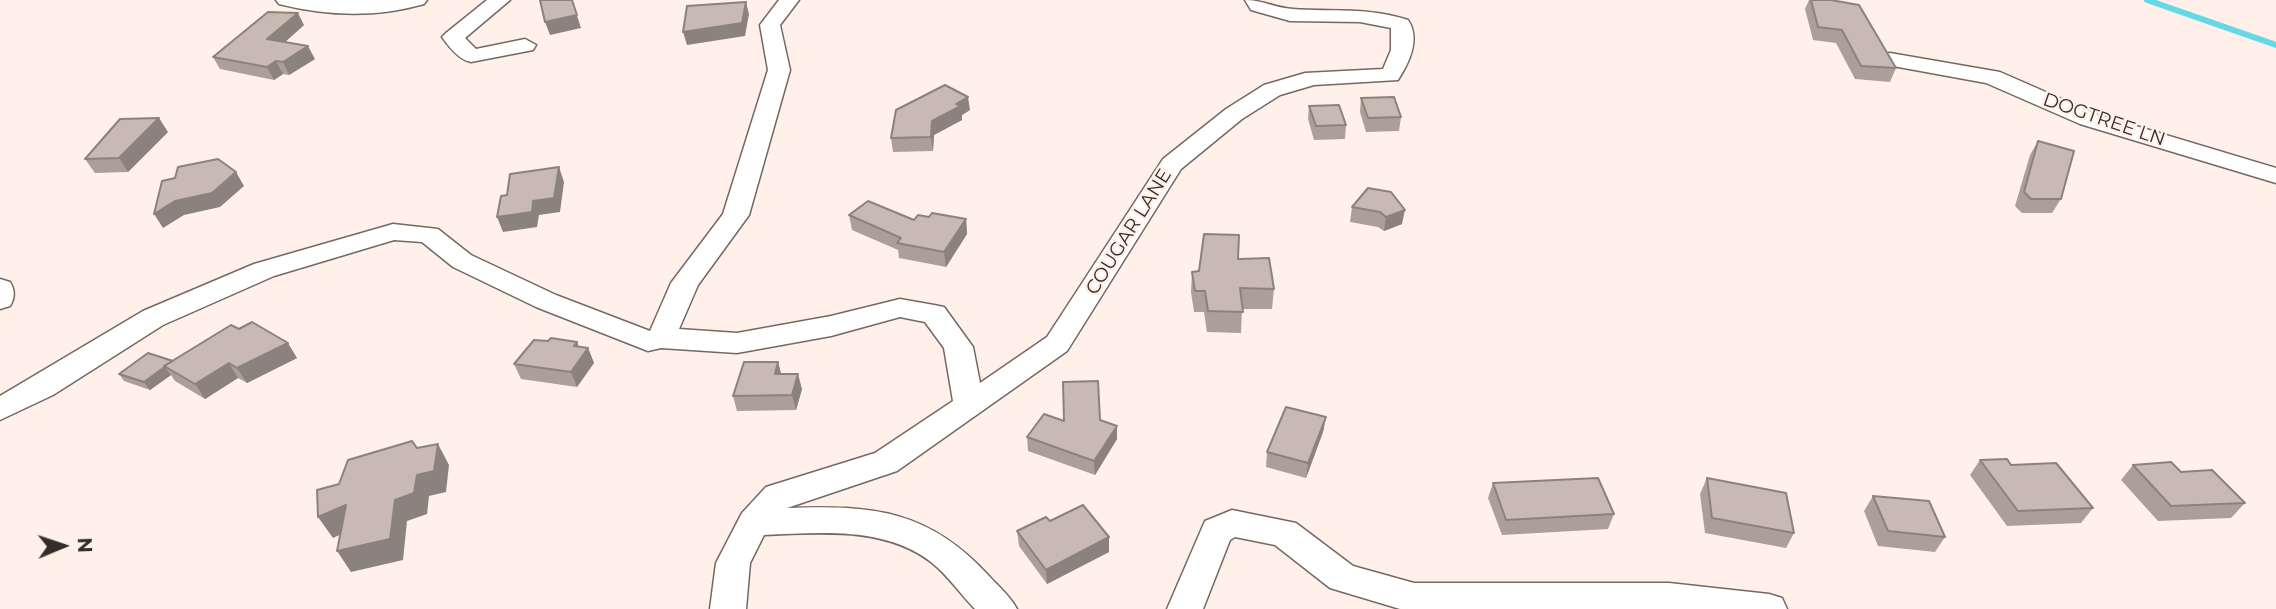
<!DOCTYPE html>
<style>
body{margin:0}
#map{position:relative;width:2276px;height:609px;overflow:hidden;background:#fff1e9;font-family:Montserrat,sans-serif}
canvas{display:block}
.north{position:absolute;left:28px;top:511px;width:70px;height:70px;-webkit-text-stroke:5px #fff1e9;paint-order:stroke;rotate:88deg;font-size:19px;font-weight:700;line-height:28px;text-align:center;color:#332e2a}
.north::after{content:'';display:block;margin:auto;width:24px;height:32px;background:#332e2a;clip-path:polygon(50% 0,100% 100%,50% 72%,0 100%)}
</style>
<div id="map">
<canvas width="2276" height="609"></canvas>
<div class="north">N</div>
</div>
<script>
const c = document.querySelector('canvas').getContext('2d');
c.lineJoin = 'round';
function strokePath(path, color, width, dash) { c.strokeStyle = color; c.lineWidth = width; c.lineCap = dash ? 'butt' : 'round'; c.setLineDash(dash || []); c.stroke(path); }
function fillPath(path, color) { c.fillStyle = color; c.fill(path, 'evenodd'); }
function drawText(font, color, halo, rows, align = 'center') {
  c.font = font + ' Montserrat,sans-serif'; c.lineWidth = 5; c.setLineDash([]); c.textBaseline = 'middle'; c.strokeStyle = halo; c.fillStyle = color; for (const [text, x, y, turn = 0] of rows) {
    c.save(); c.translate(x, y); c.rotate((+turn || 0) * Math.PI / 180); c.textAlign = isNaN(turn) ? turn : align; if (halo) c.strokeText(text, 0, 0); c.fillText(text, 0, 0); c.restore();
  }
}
strokePath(new Path2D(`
 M2147,0l129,45`), '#64d9e5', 6);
const street = new Path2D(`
 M276,0h151l-3,4c-48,14 -97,12 -145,0z
 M487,0h23l-45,38 11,11 49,-10 11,6 -3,5 -62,12c-12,-2 -22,-15 -29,-25l4,-4z
 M779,0h20l-19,25 10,45 -41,145 -51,70 -19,44 58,4 94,-17 69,-17 34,6 10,2 29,40 7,36 67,-46 116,-178 63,-50 38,-24 41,-12 78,-4 8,-19v-22l-31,-6 -70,-1 -39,-11 -6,-10c18,0 30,8 48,9 40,3 76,-2 115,11 13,19 1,43 -10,60l-84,5 -34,10 -38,24 -61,50 -114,182 -170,120 -110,37c86,-3 142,2 202,68 10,11 21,20 28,33h-42c-15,-15 -27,-34 -44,-47 -47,-36 -111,-29 -167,-27l-14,28 -4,46h-36l6,-46 26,-50 24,-26 109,-34 78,-52 -9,-53 -19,-26 -25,-5 -69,19 -94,17 -76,-5 -13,3 -112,-44 -83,-40 -31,-25 -28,-2 -120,36 -111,49 -110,70 -53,25v-24l143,-85 111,-47 139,-40 45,5 33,26 85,40 94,36 21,-48 52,-69 45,-144 -8,-45z
 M1890,53l110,19 96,42 180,54v15l-196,-59 -94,-41 -104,-19 -3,-5 3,-5z
 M0,279l10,3c5,8 5,16 0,24l-10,3z
 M1232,510l64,13 57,43 61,17h255l100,11 13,4 5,11h-387l-70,-21 -55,-43 -40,-8 -5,3 -27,69h-36l38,-88z`);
strokePath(street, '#746861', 3);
fillPath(street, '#fff');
fillPath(new Path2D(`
 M1809,0h22l65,68 -6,14 -35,-3 -19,-36 -23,-3 -8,-31z
 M304,25l-19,17 30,17 -26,16 -6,-1 -9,6 -54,-11 -7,-12z
 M1361,98l40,19 -2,14 -33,1 -6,-20z
 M1309,106l37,19 -1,14 -31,1 -6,-21z
 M970,110l-8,5v5l-28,15 -1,16 -40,1 -2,-14z
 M168,132l-40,40 -33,1 -10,-14z
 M2038,141l23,58 -9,14h-30l-7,-7 15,-51z
 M1368,188l34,36 -18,7 -6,-4 -28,-5 2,-15z
 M849,215l65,5 52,-1 1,15 -21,33 -47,-9 -1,-8 -46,-20z
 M1238,259l36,30 -2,20h-30l-1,24 -34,-1 -3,-20h-10l-3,-20 1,-20 7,-1z
 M548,341l29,1 2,5 9,1 6,15 -17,24 -56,-8 -7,-15z
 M297,358l-50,25 -9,-5 -33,21 -30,-18 -4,-6 -21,15 -26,-9 -5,-7 54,-13z
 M778,362l3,12 21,15 -6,21 -59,1 -4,-15z
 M1326,417l-3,15 -17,46 -40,-11 1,-15z
 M1064,421l53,18 -22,36 -67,-24 -1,-14z
 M1980,460l31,5 82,43 -12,15 -74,3 -37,-51z
 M2133,465l48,7 64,31 -14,15 -73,3 -37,-41z
 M1707,478l87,55 -8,15 -81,-15 -5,-39z
 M1493,483l121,31 -6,15 -106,6 -14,-37z
 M1873,496l72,41 -10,15 -57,-6 -14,-35z
 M1050,521l59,16v15l-62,32 -28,-38 -2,-15z`), '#ac9f9a');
fillPath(new Path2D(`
 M572,0l9,28 -31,7 -5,-13z
 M746,2l3,12 -4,22 -58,9 -4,-13z
 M298,13l6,12 -30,27 -7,-13z
 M308,46l7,13 -26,16 -6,-13z
 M276,61l7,13 -9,6 -7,-13z
 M968,97l2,13 -8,5v5l-28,15 -1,16 -2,-14 1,-16 24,-17z
 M159,118l9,14 -40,40 -9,-14z
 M559,167l5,15 -4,30 -21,3 -2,12 -34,5 -6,-15z
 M236,172l8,14 -24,21 -36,8 -21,13 -9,-14 21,-13z
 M1405,210l-3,14 -18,7 2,-14z
 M966,219l1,15 -21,33 -2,-15z
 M577,342l6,14 5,-8 6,15 -17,24 -6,-15 3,-26z
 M288,343l9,15 -50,25 -10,-15z
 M778,362l4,15 -7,-3z
 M229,363l9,15 -33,21 -10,-15z
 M165,367l6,8 -21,15 -6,-8z
 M798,374l4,15 -6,21 -4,-15z
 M1326,417l-3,15 -17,46 2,-15z
 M1117,426v13l-22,36 -1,-14z
 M438,444l11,21 -3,27 -17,4 -2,18 -20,7 -4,39 -52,12 -14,-21 58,-51 22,-25z
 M346,505l13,21 -26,12 -15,-21z
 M1109,537v15l-62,32 -1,-14z`), '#8c827d');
const building = new Path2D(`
 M540,0h32l5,15 -32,7z
 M1811,0h20l28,5 37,63 -35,-2 -19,-36 -24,-3z
 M746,2l-4,21 -59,9 4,-26z
 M268,12l30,1 -31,26 41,7 -25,16 -7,-1 -9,6 -54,-10z
 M945,85l23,12 -12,7 5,2 -29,15 -1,16 -40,1 5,-28z
 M1394,97l7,20 -33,1 -7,-20z
 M1339,105l7,20 -30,1 -7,-20z
 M159,118l-40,40 -34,1 35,-40z
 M2038,141l36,10 -13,48h-30l-7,-7z
 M218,159l18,13 -24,21 -37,8 -21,13 8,-33 13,-3 3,-11z
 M559,167l-5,31 -21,3 -1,11 -35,5 4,-21 6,-1 3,-21z
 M1368,188l23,4 14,18 -19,7 -6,-5 -28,-5z
 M868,201l46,19 4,-5 11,2 3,-4 34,6 -22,33 -47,-9 4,-5 -52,-23z
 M1204,234l35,1 -1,24 31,-1 5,31 -34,-1 3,24 -35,-1 -3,-20h-10l-3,-19 7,-1z
 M252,322l36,21 -51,25 -8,-5 -34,21 -31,-18 67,-41 8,4z
 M551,338l26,4 -3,4 14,2 -17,24 -57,-8 20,-24 14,1z
 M148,353l25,8 -9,5h2l-22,16 -25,-8z
 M744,362h34l-3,12h23l-6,21 -59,1z
 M1098,381l2,39 17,6 -23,35 -67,-24 17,-23 20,7 -1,-39z
 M1286,407l40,10 -18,46 -41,-11z
 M412,441l5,7 21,-4 -4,27 -17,4 -3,18 -19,7 -5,39 -53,12 9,-46 -28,12 -1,-27 22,-6 9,-24z
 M2007,459l4,6 45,-2 37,45 -75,3 -38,-51z
 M2171,462l10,10 31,-2 33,33 -74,3 -38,-41z
 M1598,478l16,36 -108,6 -13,-37z
 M1707,478l79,15 8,40 -82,-15z
 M1873,496l56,5 16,36 -57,-6z
 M1083,505l26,32 -63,33 -29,-39 29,-14 4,4z`);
fillPath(building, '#c8b9b3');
strokePath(building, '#8c827d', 2);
drawText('19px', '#332e2a', '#fff1e9', [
 ["DOGTREE LN",2104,120,19],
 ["COUGAR LANE",1129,232,-58]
]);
</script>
